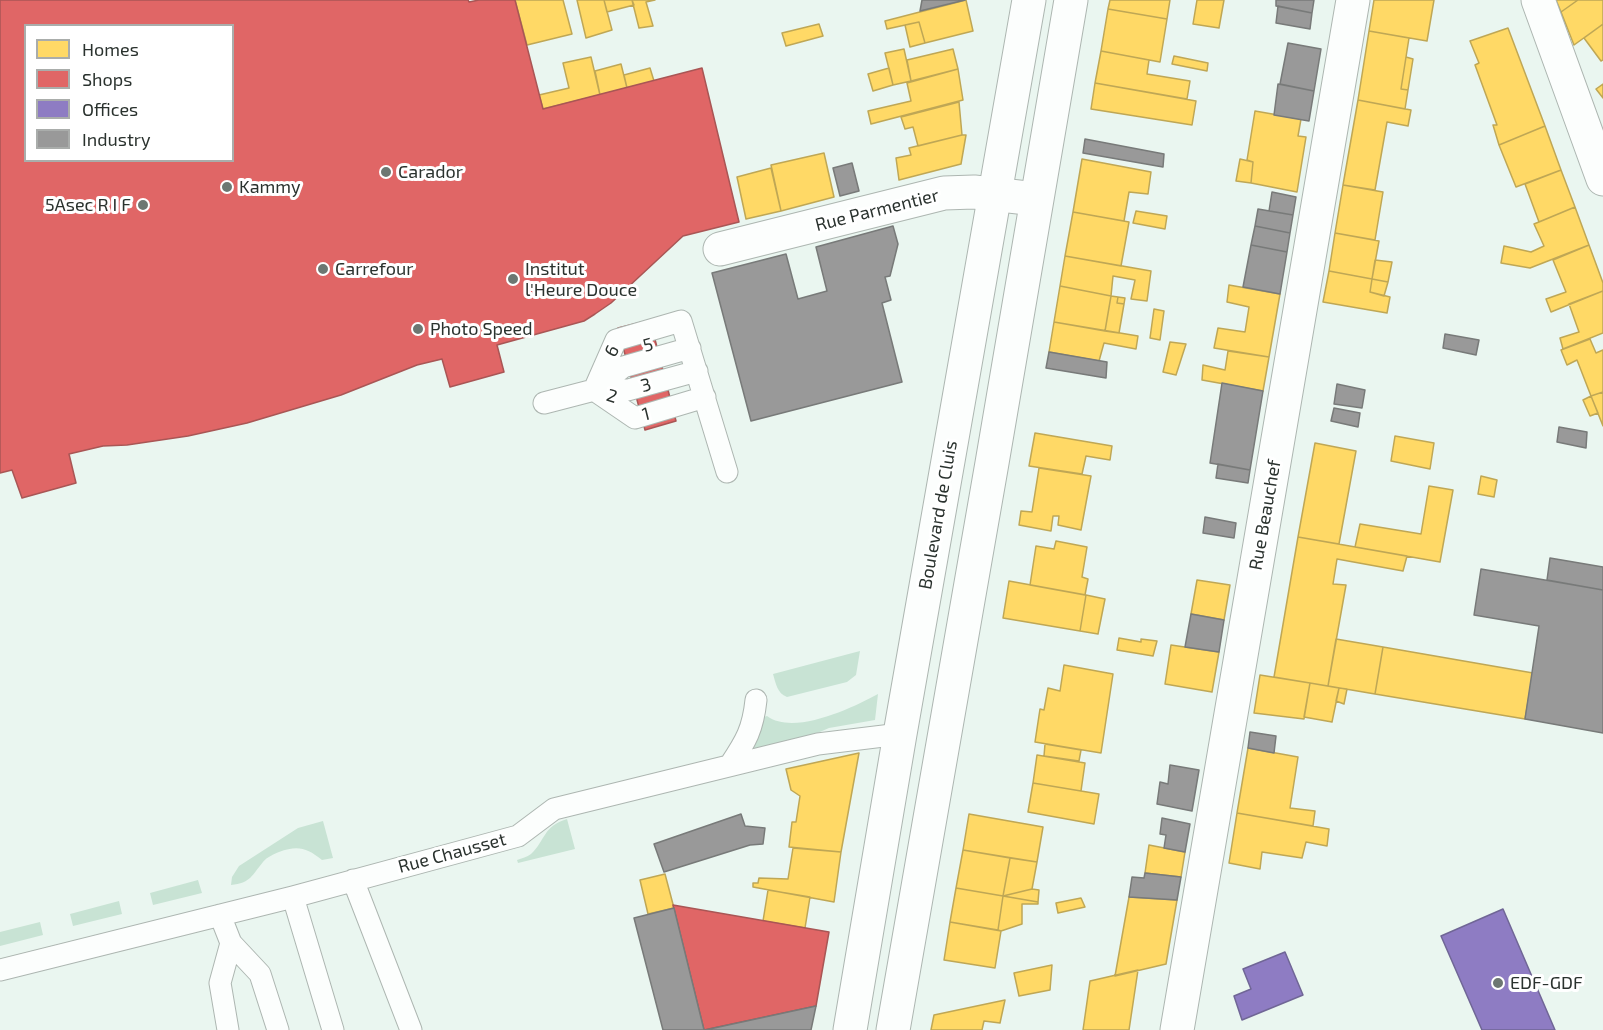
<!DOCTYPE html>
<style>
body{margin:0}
#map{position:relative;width:1603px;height:1030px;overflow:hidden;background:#eaf6f0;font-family:"Exo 2",sans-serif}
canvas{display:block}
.legend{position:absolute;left:24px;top:24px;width:210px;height:138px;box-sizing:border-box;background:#fff;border:2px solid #aaadab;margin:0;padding:8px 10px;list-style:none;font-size:18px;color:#2a322e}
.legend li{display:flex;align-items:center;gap:12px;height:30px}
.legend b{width:30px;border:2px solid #aaadab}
</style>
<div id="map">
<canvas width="1603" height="1030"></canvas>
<ul class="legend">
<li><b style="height:16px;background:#ffd966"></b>Homes</li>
<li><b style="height:16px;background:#e06666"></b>Shops</li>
<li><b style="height:16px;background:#8e7cc3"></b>Offices</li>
<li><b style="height:16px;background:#999"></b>Industry</li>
</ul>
</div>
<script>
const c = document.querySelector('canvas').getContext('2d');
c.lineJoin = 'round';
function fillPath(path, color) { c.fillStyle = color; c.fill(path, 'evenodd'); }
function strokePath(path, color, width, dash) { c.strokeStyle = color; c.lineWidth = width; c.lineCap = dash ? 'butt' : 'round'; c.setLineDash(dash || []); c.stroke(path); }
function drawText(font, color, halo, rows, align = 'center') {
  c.font = font + ' "Exo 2",sans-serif'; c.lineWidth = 6; c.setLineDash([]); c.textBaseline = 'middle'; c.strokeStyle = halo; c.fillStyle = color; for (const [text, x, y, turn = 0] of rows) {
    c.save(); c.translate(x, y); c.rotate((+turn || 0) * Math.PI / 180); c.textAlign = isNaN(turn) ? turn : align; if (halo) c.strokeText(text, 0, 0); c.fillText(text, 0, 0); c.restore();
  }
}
fillPath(new Path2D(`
 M860,651l-4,24 -9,7 -60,15c-10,-4 -11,-13 -14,-23z
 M878,694l-3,26 -46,8 -30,13 -52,11c10,-12 15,-18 14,-34l6,-2c27,20 85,-8 111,-22z
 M567,819l8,30 -57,14 -1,-3c5,-2 10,-3 14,-6 15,-14 12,-28 36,-35z
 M323,821l10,37 -11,2c-15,-12 -24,-15 -43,-8 -5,2 -12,5 -16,10 -11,13 -12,21 -32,23l1,-8 7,-11 59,-38z
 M198,880l4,13 -49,12 -3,-12z
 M119,901l3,13 -49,12 -3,-12z
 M40,922l3,13 -43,11v-14z`), '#c8e3d4');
const homes = new Path2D(`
 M515,0h48l9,34 -45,11z
 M577,0h27l8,30 -26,8z
 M604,0h28l2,5 -27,7z
 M632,0h23l-9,2 7,24 -14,2z
 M966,0l7,31 -48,12 -6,-21 -32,7 -2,-8z
 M1110,0h60l-3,19 -59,-10z
 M1197,0h27l-5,28 -26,-4z
 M1374,0h60l-7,41 -58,-10z
 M1556,0h22l-17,12z
 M1578,0h25v24l-29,21 -13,-33z
 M1108,9l59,10 -7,43 -59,-11z
 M919,22l6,21 -15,4 -5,-22z
 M819,24l4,12 -37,10 -4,-13z
 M1603,24v36l-2,1 -17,-23z
 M1508,28l37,98 -46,19 -6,-20h4l-22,-60 4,-2 -9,-22z
 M1369,31l40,7 -8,51 7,1 -3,19 -47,-9z
 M904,49l7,32 -18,4 -8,-32z
 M953,49l5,20 -47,12 -4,-21z
 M1101,51l48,9 -2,14 43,7 -3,18 -92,-16z
 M1174,56l34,7 -1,8 -35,-7z
 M591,57l9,38 -57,14 -4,-14 30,-7 -6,-25z
 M1406,57l7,2 -5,31 -7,-1z
 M621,64l6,24 -27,7 -5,-24z
 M650,68l4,13 -27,7 -3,-13z
 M889,68l4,17 -20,6 -5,-17z
 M958,69l5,31 -92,24 -3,-13 43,-10 -4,-18z
 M1095,83l101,18 -4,24 -101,-16z
 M1603,84v14l-7,-9z
 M1358,100l53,10 -3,16 -21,-4 -12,68 -32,-5z
 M959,102l3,33 -44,11 -5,-19 -8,2 -4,-12z
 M1255,111l46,8 -3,17 8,1 -9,55 -46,-9 2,-21 -6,-2z
 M1545,126l16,44 -45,17 -17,-42z
 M962,135h4l-5,29 -62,16 -3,-22 15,-3 -2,-7z
 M824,153l10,44 -53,14 -10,-46z
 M1082,159l69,13 -3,22 -19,-2 -5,29 -51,-9z
 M1240,159l13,3 -2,21 -15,-2z
 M771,168l10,43 -35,8 -9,-42z
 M1561,170l14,37 -36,15 -14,-38z
 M1343,185l40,7 -8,48 -40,-7z
 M1575,207l14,38 -59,23 -29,-5 3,-17 27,6 13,-6 -10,-22z
 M1136,211l31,5 -2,13 -32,-6z
 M1073,212l56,10 -8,44 -56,-10z
 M1335,233l44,8 -7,38 -43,-8z
 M1589,245l14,38v8l-52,21 -5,-13 20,-7 -13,-32z
 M1065,256l86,15 -4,30 -16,-2 4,-19 -22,-4 -2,20 -51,-10z
 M1375,260l17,2 -4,20 -16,-3z
 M1329,271l43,8 -2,13 20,5 -3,16 -64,-11z
 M1372,279l16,3 -4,14 -14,-4z
 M1229,285l51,9 -11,63 -55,-9 4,-20 27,4 4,-25 -22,-5z
 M1060,286l51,10 -6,35 -51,-9z
 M1603,291v42l-40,16 -3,-11 19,-6 -10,-28z
 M1111,296l7,1 -1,6 7,1 -5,29 -14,-2z
 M1118,297l7,1 -1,6 -7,-1z
 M1154,309l10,2 -4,29 -10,-2z
 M1054,322l84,14 -2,13 -32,-6 -5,18 -50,-9z
 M1590,339l6,14 7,-3v42l-12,4 -14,-36 -10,5 -6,-15z
 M1170,342l16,2 -10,31 -13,-3z
 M1228,351l41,6 -6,34 -61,-11 1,-15 22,5z
 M1603,392v34l-12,-30z
 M1591,396l7,17 -8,3 -7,-16z
 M1035,433l77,13 -2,14 -24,-4 -4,18 -53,-8z
 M1395,436l39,7 -4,26 -39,-8z
 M1315,443l41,8 -17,93 -41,-7z
 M1039,468l52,8 -10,54 -23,-5 1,-9h-6l-2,15 -32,-6 2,-14 11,1z
 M1481,476l16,4 -3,17 -16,-3z
 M1429,486l24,4 -13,72 -85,-15 5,-23 61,10z
 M1298,537l109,19 -4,15 -66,-12 -4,25 13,1 -18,101 -54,-9z
 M1056,541l31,6 -5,30 6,2 -3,16 -55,-10 6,-39 18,3z
 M1197,580l33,5 -6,35 -33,-6z
 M1009,581l77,14 -6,36 -77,-13z
 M1086,595l19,4 -7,35 -18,-3z
 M1119,638l22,4v-3l16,2 -4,15 -36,-6z
 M1336,639l47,8 -8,47 -47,-8z
 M1171,645l48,7 -7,40 -47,-8z
 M1383,647l150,26 -8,46 -150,-25z
 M1064,665l49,9 -12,79 -66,-11 5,-33 4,1 4,-22 12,3z
 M1260,675l50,8 -6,36 -50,-6z
 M1310,683l29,5 -7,34 -28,-5z
 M1339,688l8,1 -3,15 -8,-3z
 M1045,744l36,6 -2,11 -35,-5z
 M1248,748l50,9 -8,51 25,3 -2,15 -76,-13z
 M859,753l-18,99 -52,-5 3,-25h4l4,-26 -9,-6 -5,-21z
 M1037,755l48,8 -4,28 -48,-8z
 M1033,783l66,11 -5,30 -66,-12z
 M1237,813l92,16 -2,17 -21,-4 -4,16 -40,-6 -2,17 -31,-6z
 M969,814l74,13 -6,35 -74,-12z
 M1149,845l36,7 -4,25 -36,-4z
 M793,848l48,4 -7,50 -81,-15v-4h5l1,-5 29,1z
 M963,850l47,8 -7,38 -47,-8z
 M1010,858l27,4 -5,27 -29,7z
 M665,874l9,34 -26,6 -8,-34z
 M956,888l47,8 -5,34 -48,-8z
 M1032,889l7,1 -1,12 -35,-6z
 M768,890l42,7 -5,31 -42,-7z
 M1003,896l35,6v2h-16v20l-21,7 -3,-1z
 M1129,897l48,3 -11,64 -51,12z
 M1081,898l4,9 -27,6 -2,-10z
 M950,922l51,9 -6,37 -51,-8z
 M1052,965l-2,25 -31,6 -5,-23z
 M1138,970l-9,60h-46l7,-49z
 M1005,1000l-5,23 -16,-2 -2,9h-51l3,-15z`);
fillPath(homes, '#ffd966');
strokePath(homes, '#bfa755', 1.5);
const shops = new Path2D(`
 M0,0h468l1,2 10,-2h36l28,109 159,-41 37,154 -56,14 -72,67 -16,11 -11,7 -87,24 7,27 -54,15 -8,-28 -25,6 -76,30 -94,28 -59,13 -61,9 -24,1 -34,8 7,29 -54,15 -10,-28 -12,3zM26,26h206v134h-206z
 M650,320l26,101 -31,9 -27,-102z
 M673,905l156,27 -13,74 -112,24z`);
fillPath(shops, '#e06666');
strokePath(shops, '#a95655', 1.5);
const offices = new Path2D(`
 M1503,909l52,121h-73l-41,-94z
 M1285,952l18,43 -61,25 -8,-24 17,-7 -8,-20z`);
fillPath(offices, '#8e7cc3');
strokePath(offices, '#706696', 1.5);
const industry = new Path2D(`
 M922,0h43l-45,11z
 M1276,0h38l-2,13 -36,-7z
 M1278,6l34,7 -2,16 -34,-6z
 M1288,43l33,6 -7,42 -34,-7z
 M1278,84l36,7 -5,30 -35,-6z
 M1085,139l79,15 -1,13 -80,-14z
 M852,163l7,28 -19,5 -7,-28z
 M1272,192l24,5 -3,18 -24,-4z
 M1258,209l35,6 -3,18 -35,-7z
 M893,226l5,18 -8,32 -5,1 6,23 -9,3 20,79 -151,39 -39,-148 74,-19 12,45 29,-8 -11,-44z
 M1255,226l35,7 -3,19 -36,-7z
 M1251,245l36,7 -7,42 -37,-7z
 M1445,334l34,6 -3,15 -33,-7z
 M1049,352l58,10 -1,16 -60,-10z
 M1222,383l41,8 -13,79 -40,-7z
 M1337,384l28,6 -3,18 -28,-4z
 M1334,408l26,5 -2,14 -27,-6z
 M1559,427l28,5 -1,16 -29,-6z
 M1218,464l32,6 -2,13 -32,-5z
 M1205,517l31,6 -2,15 -31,-5z
 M1550,558l53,9v23l-56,-10z
 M1481,569l122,21v143l-78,-14 14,-93 -65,-11z
 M1191,614l33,6 -5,32 -34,-5z
 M1250,732l26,4 -2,17 -26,-5z
 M1170,765l29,5 -7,41 -35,-7 3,-22 8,2z
 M741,814l4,12 20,2 -2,16 -13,1 -86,27 -10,-28z
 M1162,818l28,6 -5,28 -21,-4 2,-13 -6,-1z
 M1145,873l36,4 -4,23 -48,-3 3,-20 12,1z
 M674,908l30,122h-41l-29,-112z
 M816,1006l-5,24h-106z`);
fillPath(industry, '#999');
strokePath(industry, '#787a79', 1.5);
const lane = new Path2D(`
 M597,388l26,-21 67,-19
 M594,390l22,-50 65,-19 46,151
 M594,390l41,28 70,-21
 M544,403l50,-13h34l69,-19
 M730,765c16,-24 23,-36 26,-65
 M353,880l58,150
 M293,897l40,133
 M220,915l11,28 29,31 18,56
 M0,970l293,-73 225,-61 36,-27 264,-65 82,-10
 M228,1030l-8,-47 11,-40`);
const street = new Path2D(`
 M1538,0l65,179
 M720,249l224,-56 30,-1 62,7
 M1177,1030l176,-1030`);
const secondary = new Path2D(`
 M850,1030l50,-296 129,-734
 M893,1030l99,-567 79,-463`);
strokePath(lane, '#adb6b1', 23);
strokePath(street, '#adb6b1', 35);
strokePath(secondary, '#adb6b1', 35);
strokePath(lane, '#fcfefd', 21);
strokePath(street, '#fcfefd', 33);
strokePath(secondary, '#fcfefd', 33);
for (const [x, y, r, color] of [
 [386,172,6,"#6d7772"],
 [227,187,6,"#6d7772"],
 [143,205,6,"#6d7772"],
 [323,269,6,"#6d7772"],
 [513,279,6,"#6d7772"],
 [418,329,6,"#6d7772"],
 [1498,983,6,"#6d7772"]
]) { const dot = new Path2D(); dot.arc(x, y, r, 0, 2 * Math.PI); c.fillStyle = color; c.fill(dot); strokePath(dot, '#fff', 2); }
drawText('18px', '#2a322e', '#fff', [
 ["Carador",398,172],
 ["Kammy",239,187],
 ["5Asec R I F",131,205,"right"],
 ["Carrefour",335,269],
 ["Institut",525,269],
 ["l'Heure Douce",525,290],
 ["Photo Speed",430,329],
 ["EDF-GDF",1510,983]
], 'left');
drawText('18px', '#2a322e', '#fff', [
 ["Rue Parmentier",877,210,-14],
 ["5",648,345,-16],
 ["6",612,351,-62],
 ["3",646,385,-16],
 ["2",612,396,18],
 ["1",646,414,-14],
 ["Boulevard de Cluis",938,515,-80],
 ["Rue Beauchef",1265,515,-80],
 ["Rue Chausset",452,853,-15]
]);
</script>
